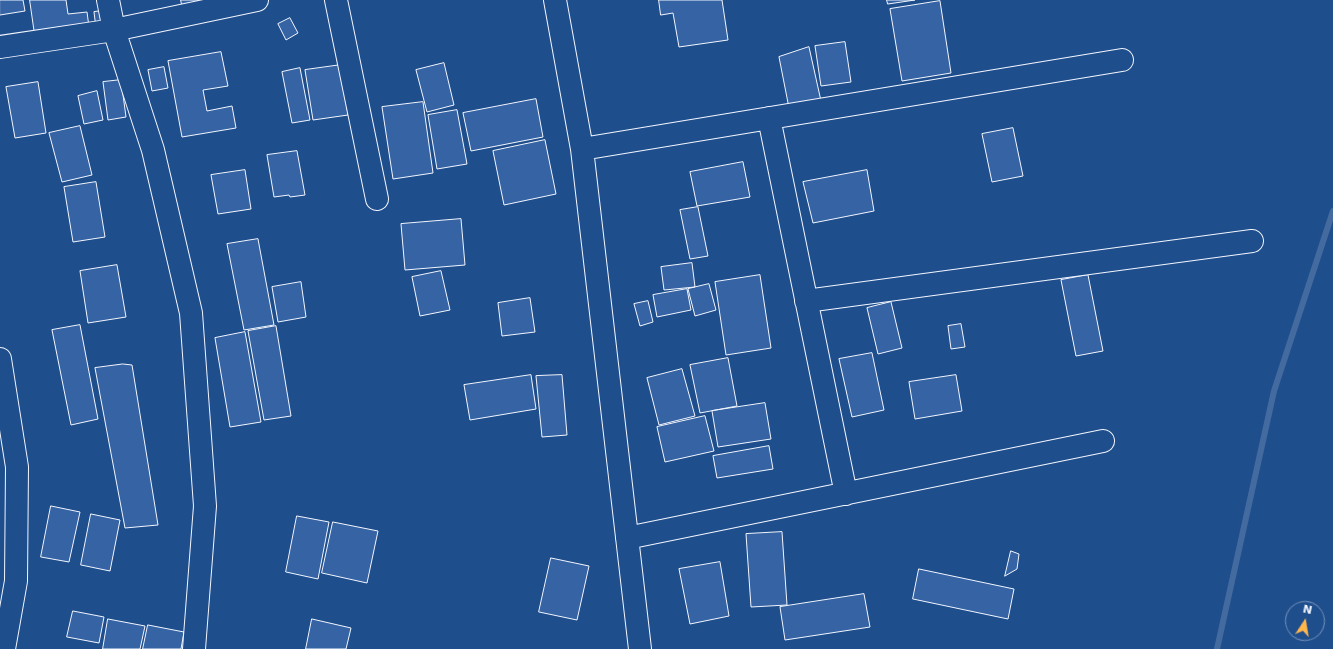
<!DOCTYPE html>
<style>
body{margin:0}
#map{position:relative;width:1333px;height:649px;overflow:hidden;background:#1f4e8c;font-family:"DejaVu Sans",sans-serif}
canvas{display:block}
.north{position:absolute;left:1285px;top:601px;width:40px;height:40px;box-sizing:border-box;background:#1f4e8c;border:1px solid #7391ba;border-radius:50%;rotate:12deg;font-size:11px;font-weight:700;line-height:16px;text-align:center;color:#f2f6ff}
.north::after{content:'';display:block;margin:auto;width:14px;height:18px;background:#ffb74d;clip-path:polygon(50% 0,100% 100%,50% 72%,0 100%)}
</style>
<div id="map">
<canvas width="1333" height="649"></canvas>
<div class="north">N</div>
</div>
<script>
const c = document.querySelector('canvas').getContext('2d');
c.lineJoin = 'round';
function strokePath(path, color, width, dash) { c.strokeStyle = color; c.lineWidth = width; c.lineCap = dash ? 'butt' : 'round'; c.setLineDash(dash || []); c.stroke(path); }
function fillPath(path, color) { c.fillStyle = color; c.fill(path, 'evenodd'); }
strokePath(new Path2D(`
 M1217,649l57,-258 59,-180`), '#446ba0', 6);
const building = new Path2D(`
 M0,0h23l2,11 -25,4z
 M30,0h36l2,14 19,-2 2,15 -54,8z
 M181,0h29l-26,14z
 M659,0h63l6,40 -49,7 -6,-34 -12,2z
 M887,0h28l-27,4z
 M940,1l11,72 -49,8 -12,-72z
 M108,10l-12,18 -2,-16z
 M290,18l8,15 -12,7 -8,-16z
 M845,42l6,40 -30,4 -6,-40z
 M809,47l12,54 -32,7 -10,-51z
 M221,52l7,34 -25,4 4,21 25,-5 4,22 -54,9 -14,-76z
 M444,63l10,42 -27,7 -11,-42z
 M341,65l7,50 -35,5 -8,-50z
 M164,67l4,21 -16,3 -4,-21z
 M300,68l10,52 -18,3 -10,-51z
 M121,80l5,37 -18,3 -5,-38z
 M38,82l8,51 -31,5 -9,-51z
 M97,91l6,29 -19,4 -6,-28z
 M536,99l7,38 -72,14 -8,-38z
 M423,102l10,71 -40,6 -11,-72z
 M457,110l10,54 -30,5 -9,-54z
 M80,126l12,49 -30,7 -13,-49z
 M1013,128l10,48 -31,6 -10,-48z
 M545,140l11,54 -52,11 -11,-54z
 M297,151l8,44 -15,2 -1,-2 -15,2 -7,-42z
 M743,162l7,35 -53,9 -7,-34z
 M245,170l6,39 -33,5 -7,-39z
 M867,170l7,41 -61,12 -10,-41z
 M96,182l9,55 -32,5 -9,-55z
 M698,207l10,49 -18,3 -10,-49z
 M461,219l4,46 -60,5 -4,-46z
 M258,239l16,86 -30,5 -17,-86z
 M692,263l3,24 -31,3 -3,-23z
 M117,265l9,52 -38,6 -8,-52z
 M441,271l9,39 -30,6 -8,-39z
 M760,275l11,73 -45,7 -11,-73z
 M1088,275l15,76 -27,5 -15,-76z
 M301,282l5,35 -28,5 -6,-35z
 M709,284l7,26 -21,6 -7,-27z
 M687,289l4,21 -34,7 -4,-22z
 M530,298l5,34 -33,4 -4,-33z
 M648,301l5,21 -13,4 -6,-22z
 M891,302l11,46 -24,6 -11,-46z
 M961,324l4,23 -14,2 -3,-23z
 M80,325l18,94 -27,6 -19,-95z
 M276,326l15,90 -27,4 -16,-89z
 M245,332l16,90 -31,5 -15,-89z
 M872,353l12,57 -32,7 -13,-58z
 M728,358l9,48 -37,7 -10,-48z
 M123,364l9,1 26,160 -33,3 -30,-160z
 M682,369l13,47 -36,9 -12,-47z
 M531,375l5,34 -66,11 -6,-35z
 M562,375l5,60 -25,2 -6,-61z
 M956,375l6,36 -47,8 -6,-37z
 M765,403l6,36 -53,8 -6,-36z
 M705,416l9,35 -49,11 -8,-35z
 M769,446l4,23 -56,9 -4,-22z
 M51,506l29,6 -11,50 -28,-5z
 M91,514l29,6 -10,51 -29,-6z
 M297,516l32,6 -11,57 -32,-7z
 M333,522l45,9 -11,52 -45,-10z
 M782,532l5,73 -36,2 -5,-73z
 M1011,551l8,3 -2,15 -12,7z
 M551,558l38,8 -12,54 -38,-8z
 M720,562l9,54 -39,8 -11,-55z
 M919,569l95,20 -6,30 -95,-20z
 M864,594l6,33 -85,13 -5,-33z
 M73,611l31,6 -5,26 -32,-6z
 M108,619l37,7 -5,23h-37z
 M312,619l39,9 -5,21h-40z
 M148,625l36,7 -3,17h-38z`);
fillPath(building, '#3563a3');
strokePath(building, '#f2f6ff', 1);
const minor = new Path2D(`
 M108,0l6,30 39,120 38,163 14,193 -11,143
 M336,0l41,199
 M555,0l27,149 58,500
 M0,47l114,-17 143,-30
 M769,118l77,376
 M582,149l540,-89
 M806,301l446,-60
 M0,359l17,108 -1,114 -12,68
 M627,538l476,-97`);
strokePath(minor, '#f2f6ff', 24);
strokePath(minor, '#1f4e8c', 22);
</script>
